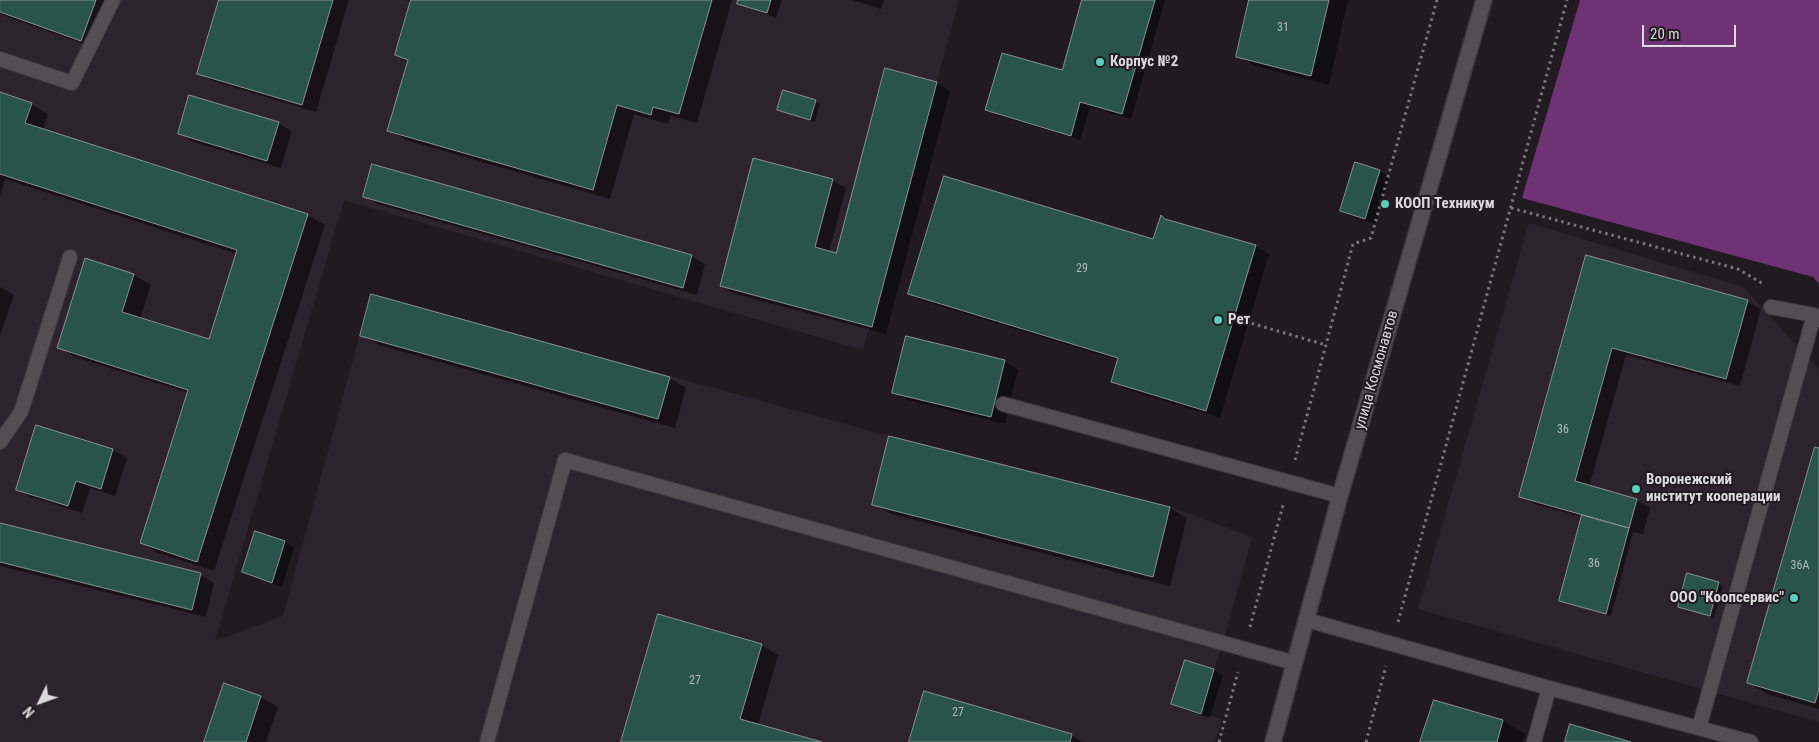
<!DOCTYPE html>
<meta charset="utf-8">
<style>
body{margin:0}
#map{position:relative;width:1819px;height:742px;overflow:hidden;background:#211b21;font-family:"Roboto Condensed",sans-serif}
canvas{display:block}
.north{position:absolute;left:15px;top:677px;width:50px;height:50px;-webkit-text-stroke:4px #211b21;paint-order:stroke;rotate:228deg;font-size:14px;font-weight:700;line-height:20px;text-align:center;color:#ded9de}
.north::after{content:'';display:block;margin:auto;width:18px;height:22px;background:#ded9de;clip-path:polygon(50% 0,100% 100%,50% 72%,0 100%)}
.scale{position:absolute;left:1642px;top:25px;width:94px;height:22px;box-sizing:border-box;border:2px solid #ded9de;border-top:0;padding-left:6px;font-size:15px;line-height:18px;white-space:nowrap;color:#ded9de;-webkit-text-stroke:4px #211b21;paint-order:stroke}
</style>
<div id="map">
<canvas width="1819" height="742"></canvas>
<div class="north">N</div>
<div class="scale">20 m</div>
</div>
<script>
const c = document.querySelector('canvas').getContext('2d');
c.lineJoin = 'round';
function fillPath(path, color) { c.fillStyle = color; c.fill(path, 'evenodd'); }
function strokePath(path, color, width, dash) { c.strokeStyle = color; c.lineWidth = width; c.lineCap = dash ? 'butt' : 'round'; c.setLineDash(dash || []); c.stroke(path); }
function drawText(font, color, halo, rows, align = 'center') {
  c.font = font + ' "Roboto Condensed",sans-serif'; c.lineWidth = 4; c.setLineDash([]); c.textBaseline = 'middle'; c.strokeStyle = halo; c.fillStyle = color; for (const [text, x, y, turn = 0] of rows) {
    c.save(); c.translate(x, y); c.rotate((+turn || 0) * Math.PI / 180); c.textAlign = isNaN(turn) ? turn : align; if (halo) c.strokeText(text, 0, 0); c.fillText(text, 0, 0); c.restore();
  }
}
fillPath(new Path2D(`
 M0,0h959l-96,350 -519,-150 -129,441 68,-25 88,-322 518,142 281,71 82,30 -29,106 -22,70 21,6 -7,23h-1215z
 M1529,223l214,64 76,82v353l-401,-113z`), '#2d232e');
fillPath(new Path2D(`
 M1580,0h239v284l-6,-7 -291,-79z`), '#6f3275');
fillPath(new Path2D(`
 M0,0h112l-17,48 -95,-34z
 M220,0h129l-33,112 -103,-31 -14,-7z
 M406,0h326l-35,123 -26,-7 -3,8 -34,-10 -24,85 -204,-59 -17,-10 19,-68 -12,-7 15,-52z
 M740,0h42l-6,18 -28,-10 -9,-5z
 M852,0h32l-3,9z
 M1083,0h82l-34,119 -41,-12 -10,33 -84,-25 -9,-5 76,-38z
 M1251,0h97l-19,85 -74,-19 -17,-10z
 M936,83l14,8 -64,243 -151,-40 -14,-8 111,-106 14,8 -17,64 8,2z
 M784,92l36,12 -5,18 -36,-13z
 M0,94l31,10 17,10 -5,16 264,85 18,10 -111,346 -56,-18 -17,-10 48,-150 -114,-36 -17,-10 28,-87 48,15 17,10 -11,34 70,22 27,-87 -232,-75 -5,17z
 M278,123l14,8 -11,37 -88,-26 -14,-8z
 M1380,171l9,6 -14,47 -24,-8 -10,-5z
 M365,196l327,60 13,8 -8,31 -319,-91z
 M1170,222l85,24 14,8 -49,164 -94,-29 -14,-8 6,-21 -195,-59 -13,-8 244,-52z
 M1587,256l160,45 14,8 -21,77 -114,-31 -37,132 47,13 14,8 -7,26 -10,-2 -22,84 -51,-15 22,-84 -47,-13 -14,-8zM1635,502h2l-9,32 -2,-1z
 M0,287l14,8 -14,40z
 M361,335l308,43 17,10 -11,40 -296,-83z
 M1005,362l13,8 -13,54 -98,-24 -14,-8z
 M36,426l77,24 14,8 -12,38 -25,-8 -8,25 -51,-16 -14,-8z
 M1819,450v259l-49,-14 -21,-12z
 M874,504l296,4 17,10 -17,68 -279,-72z
 M0,525l201,50 13,8 -8,34 -206,-51z
 M255,533l30,9 9,6 -12,39 -30,-10 -9,-5z
 M1719,583l4,3 -9,32 -35,-12z
 M761,645l17,10 -20,70 59,17h-195z
 M1186,661l28,9 9,5 -13,43 -28,-9 -9,-5z
 M225,685l36,12 17,10 -12,35h-60z
 M1434,701l69,20 22,13 -3,8h-100z
 M1072,735l11,7h-172z`), '#0007');
const building = new Path2D(`
 M0,0h96l-15,41 -81,-29z
 M219,0h114l-31,105 -105,-31z
 M411,0h301l-33,114 -26,-7 -2,8 -34,-10 -24,85 -206,-59 21,-71 -13,-5z
 M738,0h33l-4,13 -30,-9z
 M1082,0h73l-33,114 -42,-12 -9,34 -86,-26 17,-57 60,17z
 M1249,0h80l-18,76 -75,-19z
 M885,68l52,14 -65,245 -152,-41 33,-128 80,21 -18,68 21,6z
 M783,90l33,10 -6,20 -33,-10z
 M0,92l32,11 -7,20 283,91 -111,348 -57,-19 48,-153 -131,-42 28,-90 49,16 -12,38 87,27 28,-89 -237,-76z
 M189,95l90,27 -12,39 -89,-27z
 M1355,162l25,8 -15,49 -25,-8z
 M372,164l320,91 -9,33 -320,-91z
 M944,176l209,63 8,-24 4,4 91,26 -50,166 -95,-29 7,-24 -210,-64z
 M1586,255l162,45 -22,79 -114,-31 -37,133 62,18 -8,29 -110,-31z
 M371,294l299,83 -12,42 -298,-83z
 M906,336l99,24 -14,57 -99,-24z
 M36,425l77,24 -12,40 -25,-8 -8,25 -52,-16z
 M889,436l281,71 -17,70 -281,-72z
 M1815,447l4,1v241l-4,14 -68,-20z
 M1582,515l47,13 -23,86 -47,-13z
 M0,523l201,50 -9,37 -192,-48z
 M255,531l30,10 -13,42 -30,-11z
 M1687,573l32,9 -9,34 -32,-9z
 M658,614l104,30 -22,75 82,23h-201z
 M1185,660l29,9 -13,45 -30,-10z
 M224,683l37,13 -15,46h-42z
 M924,691l148,43 -2,8h-161z
 M1434,700l69,20 -6,22h-77z
 M1570,724l61,18h-66z`);
fillPath(building, '#28544c');
strokePath(building, '#879391', 1);
const lane = new Path2D(`
 M0,59l72,24 41,-83
 M1771,307l43,8 5,5
 M1003,404l337,92
 M0,442l21,-30 49,-155
 M1307,620l242,68 202,54
 M1699,728l115,-413
 M487,742l78,-282 730,203
 M1534,742l15,-54`);
const secondary = new Path2D(`
 M1273,742l67,-246 144,-496`);
strokePath(lane, '#3e393e', 16);
strokePath(secondary, '#3e393e', 18);
strokePath(new Path2D(`
 M1511,208l227,61 27,16
 M1233,318l93,27
 M1295,460l58,-216 18,-6 66,-238
 M1398,622l169,-622
 M1250,627l33,-122
 M1219,742l19,-70
 M1366,742l20,-76`), '#7b757b', 3, [2.5, 4]);
strokePath(lane, '#544d54', 14);
strokePath(secondary, '#544d54', 15);
for (const [x, y, r, color] of [
 [1100,62,5,"#5bcebb"],
 [1385,204,5,"#5bcebb"],
 [1218,320,5,"#5bcebb"],
 [1636,489,5,"#5bcebb"],
 [1794,598,5,"#5bcebb"]
]) { const dot = new Path2D(); dot.arc(x, y, r, 0, 2 * Math.PI); c.fillStyle = color; c.fill(dot); strokePath(dot, '#211b21', 2); }
drawText('12px', '#b0b8ba', null, [
 ["31",1283,28],
 ["29",1082,269],
 ["36",1563,430],
 ["36",1594,564],
 ["36А",1800,566],
 ["27",695,681],
 ["27",958,713]
]);
drawText('bold 15px', '#ded9de', '#211b21', [
 ["Корпус №2",1110,62],
 ["КООП Техникум",1395,204],
 ["Рет",1228,320],
 ["Воронежский",1646,480],
 ["институт кооперации",1646,497],
 ["ООО \"Коопсервис\"",1784,598,"right"]
], 'left');
drawText('15px', '#ded9de', '#211b21', [
 ["улица Космонавтов",1377,370,-74]
]);
</script>
